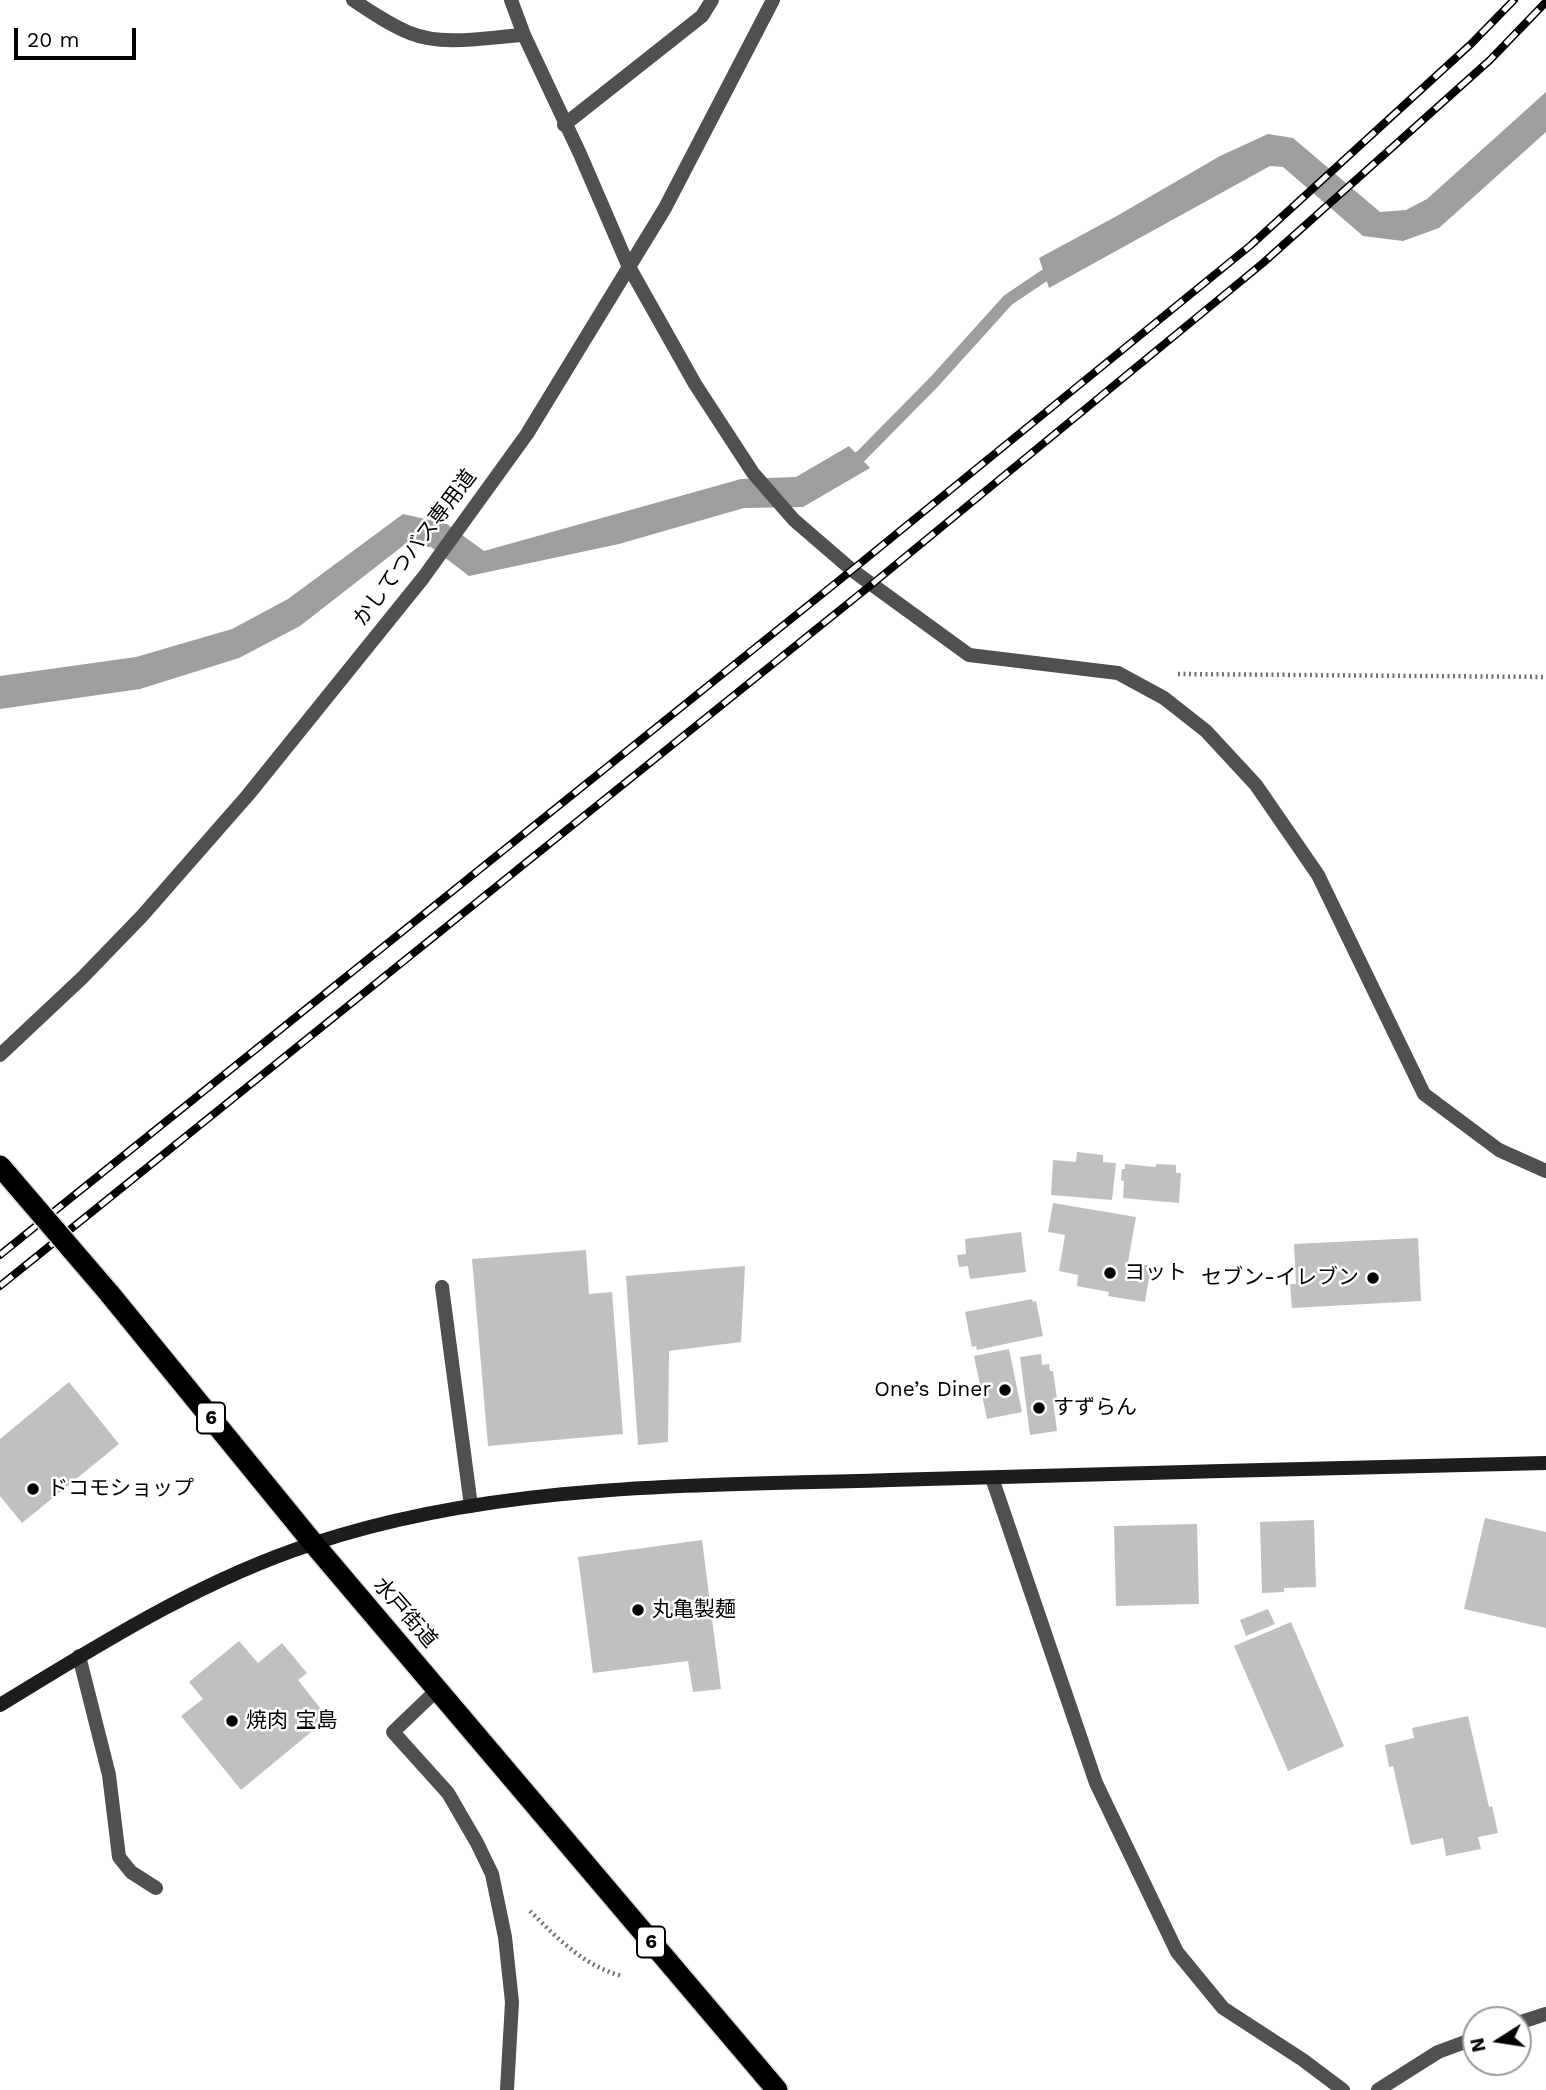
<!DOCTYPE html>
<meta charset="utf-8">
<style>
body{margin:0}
#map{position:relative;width:1546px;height:2090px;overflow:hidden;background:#fff;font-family:"Work Sans",sans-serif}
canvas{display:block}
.north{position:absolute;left:1462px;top:2006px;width:70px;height:70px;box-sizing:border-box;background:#fff;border:2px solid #999;border-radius:50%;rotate:258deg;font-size:19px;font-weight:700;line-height:28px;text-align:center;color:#000}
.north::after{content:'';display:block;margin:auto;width:24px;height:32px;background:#000;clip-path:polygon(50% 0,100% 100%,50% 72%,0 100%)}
.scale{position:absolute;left:14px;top:28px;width:122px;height:32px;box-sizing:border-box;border:4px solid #000;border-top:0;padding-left:9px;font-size:21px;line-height:24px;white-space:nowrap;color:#000;-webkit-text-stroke:5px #fff;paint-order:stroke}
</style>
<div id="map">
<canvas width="1546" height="2090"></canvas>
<div class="north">N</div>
<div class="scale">20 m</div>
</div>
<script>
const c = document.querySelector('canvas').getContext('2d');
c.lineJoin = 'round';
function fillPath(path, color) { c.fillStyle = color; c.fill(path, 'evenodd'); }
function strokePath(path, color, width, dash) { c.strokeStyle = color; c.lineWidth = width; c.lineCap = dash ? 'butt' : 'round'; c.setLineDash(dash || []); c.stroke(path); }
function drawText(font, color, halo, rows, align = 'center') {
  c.font = font + ' "Work Sans","Noto Sans JP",sans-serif'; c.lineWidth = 5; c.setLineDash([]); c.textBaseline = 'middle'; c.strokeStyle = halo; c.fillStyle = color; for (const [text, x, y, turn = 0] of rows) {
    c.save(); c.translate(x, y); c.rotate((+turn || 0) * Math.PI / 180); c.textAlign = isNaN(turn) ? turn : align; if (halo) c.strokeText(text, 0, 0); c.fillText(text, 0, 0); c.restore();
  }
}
fillPath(new Path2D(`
 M1546,92v40l-107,96 -36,13 -40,-5 -80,-69 -13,-1 -221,122 -10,-30 76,-41 105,-61 48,-22 25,4 87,74 26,-2 21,-11z
 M849,446l21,22 -67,39 -59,1 -125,36 -150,32 -38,-29 -27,-2 -104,81 -61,32 -99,31 -140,20v-33l136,-19 96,-28 56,-30 115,-85 44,10 37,27 257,-72 55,-2z`), '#9e9e9e');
strokePath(new Path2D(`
 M847,464l14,-8 73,-74 74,-82 49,-33`), '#9e9e9e', 12);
fillPath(new Path2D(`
 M1077,1152l26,3v7l13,1 -4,37 -61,-5 2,-35 23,2z
 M1125,1164l31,3v-3l20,1v8h5l-2,30 -56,-5 1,-17 -3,-1 1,-11h3z
 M1053,1203l83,14 -8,45 23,4 -6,36 -37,-6 1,-4 -32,-6 1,-11 -19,-4 6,-36 -17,-3z
 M1021,1232l5,40 -56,7 -2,-13 -9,1 -2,-12 9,-1 -1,-15z
 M1418,1238l3,63 -129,7 -2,-24h6l-2,-40z
 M586,1250l3,44 23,-2 11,142 -135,12 -16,-187z
 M745,1266l-4,76 -72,9 -1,91 -30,3 -12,-169z
 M1032,1299l1,3 3,-1 7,35 -66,14 -1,-4 -4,1 -7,-35z
 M1009,1349l13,63 -35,7 -13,-63z
 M1041,1354l1,11 7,-1 1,7h3l4,28 -4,1 4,31 -27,4 -10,-78z
 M69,1382l50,62 -97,79 -22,-27v-57z
 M1485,1518l61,14v96l-82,-19z
 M1314,1520l2,67 -32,1v4l-22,1 -2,-71z
 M1197,1524l2,80 -83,2 -2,-80z
 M702,1540l19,149 -28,3 -5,-31 -95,12 -15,-116z
 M1268,1609l7,15 -29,12 -6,-16z
 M1291,1622l53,124 -56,25 -54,-125z
 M239,1641l19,22 24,-20 25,30 -9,7 30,38 -87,72 -60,-74 22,-17 -14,-17z
 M1468,1716l21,91 3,-1 6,27 -20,4 3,12 -35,7 -3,-18 -32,7 -18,-79 -4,1 -4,-22 29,-7 -2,-10z`), '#c0c0c0');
const highway = new Path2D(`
 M109,1293l204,250 464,547`);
strokePath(highway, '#dbdbdb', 24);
strokePath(new Path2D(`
 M1178,674l368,3
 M530,1911c27,27 54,55 92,65`), '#727272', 4.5, [2, 3.5]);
strokePath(new Path2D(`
 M0,1055l82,-77 60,-62 106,-121 175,-217 104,-144 138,-226 108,-208
 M442,1287l29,219
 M79,1656l30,119 10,82 12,15 25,16`), '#505050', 14);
strokePath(new Path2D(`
 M353,0c18,12 37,25 57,33 34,14 78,4 114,2
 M511,0l13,35 56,119 48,111 67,119 58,89 41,47 58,50 117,85 149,18 46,25 42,33 50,54 62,90 106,219 75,56 47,21
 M564,125l138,-109 10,-16
 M992,1478l104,305 81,169 46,56 80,52 40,30
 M438,1689l-45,43 55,61 29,50 15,31 13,63 7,65 -5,88
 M1518,2023l28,-9
 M1378,2090l60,-38 38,-14`), '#505050', 14);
strokePath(new Path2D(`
 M0,1705c100,-61 201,-125 312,-161 186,-62 385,-58 578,-64 219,-6 437,-12 656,-17`), '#1d1d1d', 14);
strokePath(highway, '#000', 21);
const rail = new Path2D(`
 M0,1255l852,-685 399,-325 220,-201 43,-44
 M0,1286l871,-701 392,-322 227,-203 56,-58`);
strokePath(rail, '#000', 8);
strokePath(rail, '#fff', 5, [16]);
const highwayBridge = new Path2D(`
 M0,1166l109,127`);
strokePath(highwayBridge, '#dbdbdb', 24, []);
strokePath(highwayBridge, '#000', 21);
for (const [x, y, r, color] of [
 [1110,1273,7,"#000"],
 [1373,1278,7,"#000"],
 [1005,1390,7,"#000"],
 [1039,1408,7,"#000"],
 [33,1489,7,"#000"],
 [638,1610,7,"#000"],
 [232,1721,7,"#000"]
]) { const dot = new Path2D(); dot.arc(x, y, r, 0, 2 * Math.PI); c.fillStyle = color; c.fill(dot); strokePath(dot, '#fff', 2.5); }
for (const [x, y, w] of [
 [211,1418,28],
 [651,1942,28]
]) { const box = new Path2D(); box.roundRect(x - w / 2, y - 15.5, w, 31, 5); c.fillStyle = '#fff'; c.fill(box); strokePath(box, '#000', 2); }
drawText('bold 19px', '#000', null, [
 ["6",211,1418],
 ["6",651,1942]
]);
drawText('21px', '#000', '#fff', [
 ["かしてつバス専用道",415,548,-53],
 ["水戸街道",405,1613,49]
]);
drawText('21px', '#000', '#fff', [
 ["ヨット",1124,1273],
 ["セブン-イレブン",1359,1278,"right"],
 ["One’s Diner",991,1390,"right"],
 ["すずらん",1053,1408],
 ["ドコモショップ",47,1489],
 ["丸亀製麺",652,1610],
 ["焼肉 宝島",246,1721]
], 'left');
</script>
